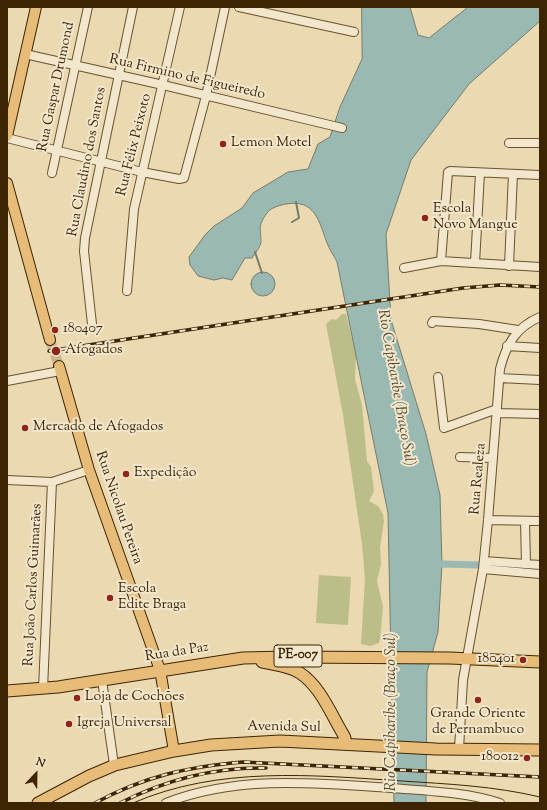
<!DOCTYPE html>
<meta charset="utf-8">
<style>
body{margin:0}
#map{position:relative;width:547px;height:810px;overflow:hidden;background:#ebd9b1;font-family:"Sorts Mill Goudy",serif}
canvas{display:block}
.frame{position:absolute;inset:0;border:8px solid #3d2503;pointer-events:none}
.north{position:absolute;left:16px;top:754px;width:40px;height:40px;-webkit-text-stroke:3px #f2e6cc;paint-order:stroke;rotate:22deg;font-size:11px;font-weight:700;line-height:16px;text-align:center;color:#3d2503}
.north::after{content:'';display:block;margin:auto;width:14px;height:18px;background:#3d2503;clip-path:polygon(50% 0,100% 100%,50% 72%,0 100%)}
</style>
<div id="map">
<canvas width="547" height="810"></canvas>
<div class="frame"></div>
<div class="north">N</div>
</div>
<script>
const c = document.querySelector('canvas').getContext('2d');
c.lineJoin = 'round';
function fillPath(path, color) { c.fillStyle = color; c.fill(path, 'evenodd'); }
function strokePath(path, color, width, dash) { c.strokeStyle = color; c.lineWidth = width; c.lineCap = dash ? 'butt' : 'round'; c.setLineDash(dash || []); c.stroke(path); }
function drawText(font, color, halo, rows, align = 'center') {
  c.font = font + ' "Sorts Mill Goudy",serif'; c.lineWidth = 4; c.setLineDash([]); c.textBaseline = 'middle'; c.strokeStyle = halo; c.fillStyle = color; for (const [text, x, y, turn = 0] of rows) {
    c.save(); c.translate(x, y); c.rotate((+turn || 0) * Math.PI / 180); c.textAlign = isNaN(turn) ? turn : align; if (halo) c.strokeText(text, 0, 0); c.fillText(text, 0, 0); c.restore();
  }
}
fillPath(new Path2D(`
 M342,314h4l10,41 -1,24 7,26 5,56 4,6 3,24 -5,10 9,5 5,8 1,7 -4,27 1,16 -4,17 6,26 -3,32 -1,4 -9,3 -9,-2 4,-65 -3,-35 -19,-129 -17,-91 6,-5 4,1z
 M319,575l32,2 -3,48 -32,-2z`), '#bbbe89');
const water = new Path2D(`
 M362,7h48l8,28 11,3 39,-31h72v14l-71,63 -58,76 -25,74 5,86 35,114 14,61 2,69 -4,68 -11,40 -1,131h-32l-6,-290 -51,-251c-3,-6 -7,-12 -10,-19 -8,-22 -12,-44 -41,-39 -6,1 -16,4 -19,9 -10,14 -6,15 -6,29 -1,6 -6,11 -9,16h-7l-13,22 -9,-2 -9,2 -16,-4 -8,-11 -1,-8 16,-22 9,-9 28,-18 11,-15 35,-21 20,-3 10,-25 12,-7 10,-30 22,-48z
 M251 284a12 12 0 1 1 24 0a12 12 0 1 1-24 0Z`);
fillPath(water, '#99b9b2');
strokePath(water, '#747e6c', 1);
strokePath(new Path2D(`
 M292,222l7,-4 -3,-16
 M255,252l7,21`), '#747e6c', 2);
strokePath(new Path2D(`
 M442,564l37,1`), '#99b9b2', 7);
strokePath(new Path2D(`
 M50,340l9,26`), '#c8b58e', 10, [10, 5]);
const minor = new Path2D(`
 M239,7l115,25
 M25,54l138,31 179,43
 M7,138l135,34 37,7 5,-1 22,-82 19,-89
 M509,143h31
 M52,173l36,-166
 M441,261l7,-89 2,-1 90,4
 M475,263l5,-90
 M509,266l4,-92
 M404,268l37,-7 99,6
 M127,291l7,-82 46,-202
 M432,323l1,-2 46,3 39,6
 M92,324l-8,-73 1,-13 48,-231
 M507,346l33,2
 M438,377l6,51 53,-19
 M499,378l41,2
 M7,381l53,-10
 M497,413l43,1
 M460,457l33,1
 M7,480l45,2 37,-12
 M488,520l52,1
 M525,521l1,43
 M484,561l56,4
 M483,569l57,5
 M102,680l12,85
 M43,689l9,-207
 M459,749l4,-69 20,-111 5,-49 12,-151c6,-24 16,-42 40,-52
 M166,803c71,-28 151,-20 225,-15 37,3 74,4 109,15`);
const major = new Path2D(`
 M7,136l29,-129
 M7,183l43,157
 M59,366l30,104 71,200 14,81`);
const highway = new Path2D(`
 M262,662c12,3 27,4 38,11 20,13 31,41 43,61l2,4 -3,6
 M7,691l51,-4 185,-29 44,-1 163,1 90,4
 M38,803l51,-27 26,-11 59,-14 37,-6 69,-4 156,8 104,1`);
strokePath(minor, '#68522e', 10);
strokePath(major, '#3d2503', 12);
strokePath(highway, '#3d2503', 13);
strokePath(minor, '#f2e6cc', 8);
strokePath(major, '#e6bc78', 10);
strokePath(highway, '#e6bc78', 11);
strokePath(new Path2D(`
 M133,803c85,-37 179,-28 269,-22 46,3 92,5 138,16`), '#3d2503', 1);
const rail = new Path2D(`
 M49,351l414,-63 37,-3 40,2
 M95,803c50,-27 92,-36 148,-41l297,15
 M120,803c45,-23 96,-36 146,-35`);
strokePath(rail, '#3d2503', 3.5);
strokePath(rail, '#f2e6cc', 2, [6]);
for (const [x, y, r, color] of [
 [223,144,4,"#8f2418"],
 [425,218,4,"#8f2418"],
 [55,330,4,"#8f2418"],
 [56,351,5,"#8f2418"],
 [25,428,4,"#8f2418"],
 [126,474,4,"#8f2418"],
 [110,598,4,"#8f2418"],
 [523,660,4,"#8f2418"],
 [77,698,4,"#8f2418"],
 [478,700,4,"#8f2418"],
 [69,724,4,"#8f2418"],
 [527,758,4,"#8f2418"]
]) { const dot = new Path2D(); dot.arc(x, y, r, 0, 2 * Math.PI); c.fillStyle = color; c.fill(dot); strokePath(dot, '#f2e6cc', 1.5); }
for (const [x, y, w] of [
 [298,656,48]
]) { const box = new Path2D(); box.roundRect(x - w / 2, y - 11, w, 22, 3); c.fillStyle = '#f2e6cc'; c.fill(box); strokePath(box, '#3d2503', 1); }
drawText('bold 13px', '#3d2503', null, [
 ["PE-007",298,656]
]);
drawText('14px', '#3d2503', '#f2e6cc', [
 ["Rua Firmino de Figueiredo",187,78,13],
 ["Rua Gaspar Drumond",57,87,-78],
 ["Rua Félix Peixoto",135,145,-76],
 ["Rua Claudino dos Santos",88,162,-79],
 ["Rua Realeza",479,479,-85],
 ["Rua Nicolau Pereira",118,508,71],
 ["Rua João Carlos Guimarães",34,585,-87],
 ["Rua da Paz",177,653,-9],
 ["Avenida Sul",284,728,1]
]);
drawText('14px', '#3d2503', '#f2e6cc', [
 ["Lemon Motel",231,144],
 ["Escola",433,210],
 ["Novo Mangue",433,226],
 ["180407",63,330],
 ["Afogados",65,351],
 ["Mercado de Afogados",33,428],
 ["Expedição",134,474],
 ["Escola",118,590],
 ["Edite Braga",118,606],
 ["180401",515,660,"right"],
 ["Loja de Cochões",85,698],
 ["Grande Oriente",478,715,"center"],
 ["de Pernambuco",478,731,"center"],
 ["Igreja Universal",77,724],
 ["180012",519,758,"right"]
], 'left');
drawText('italic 15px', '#544a2f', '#f2e6cc', [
 ["Rio Capibaribe (Braço Sul)",395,388,80],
 ["Rio Capibaribe (Braço Sul)",392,712,-90]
]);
</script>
